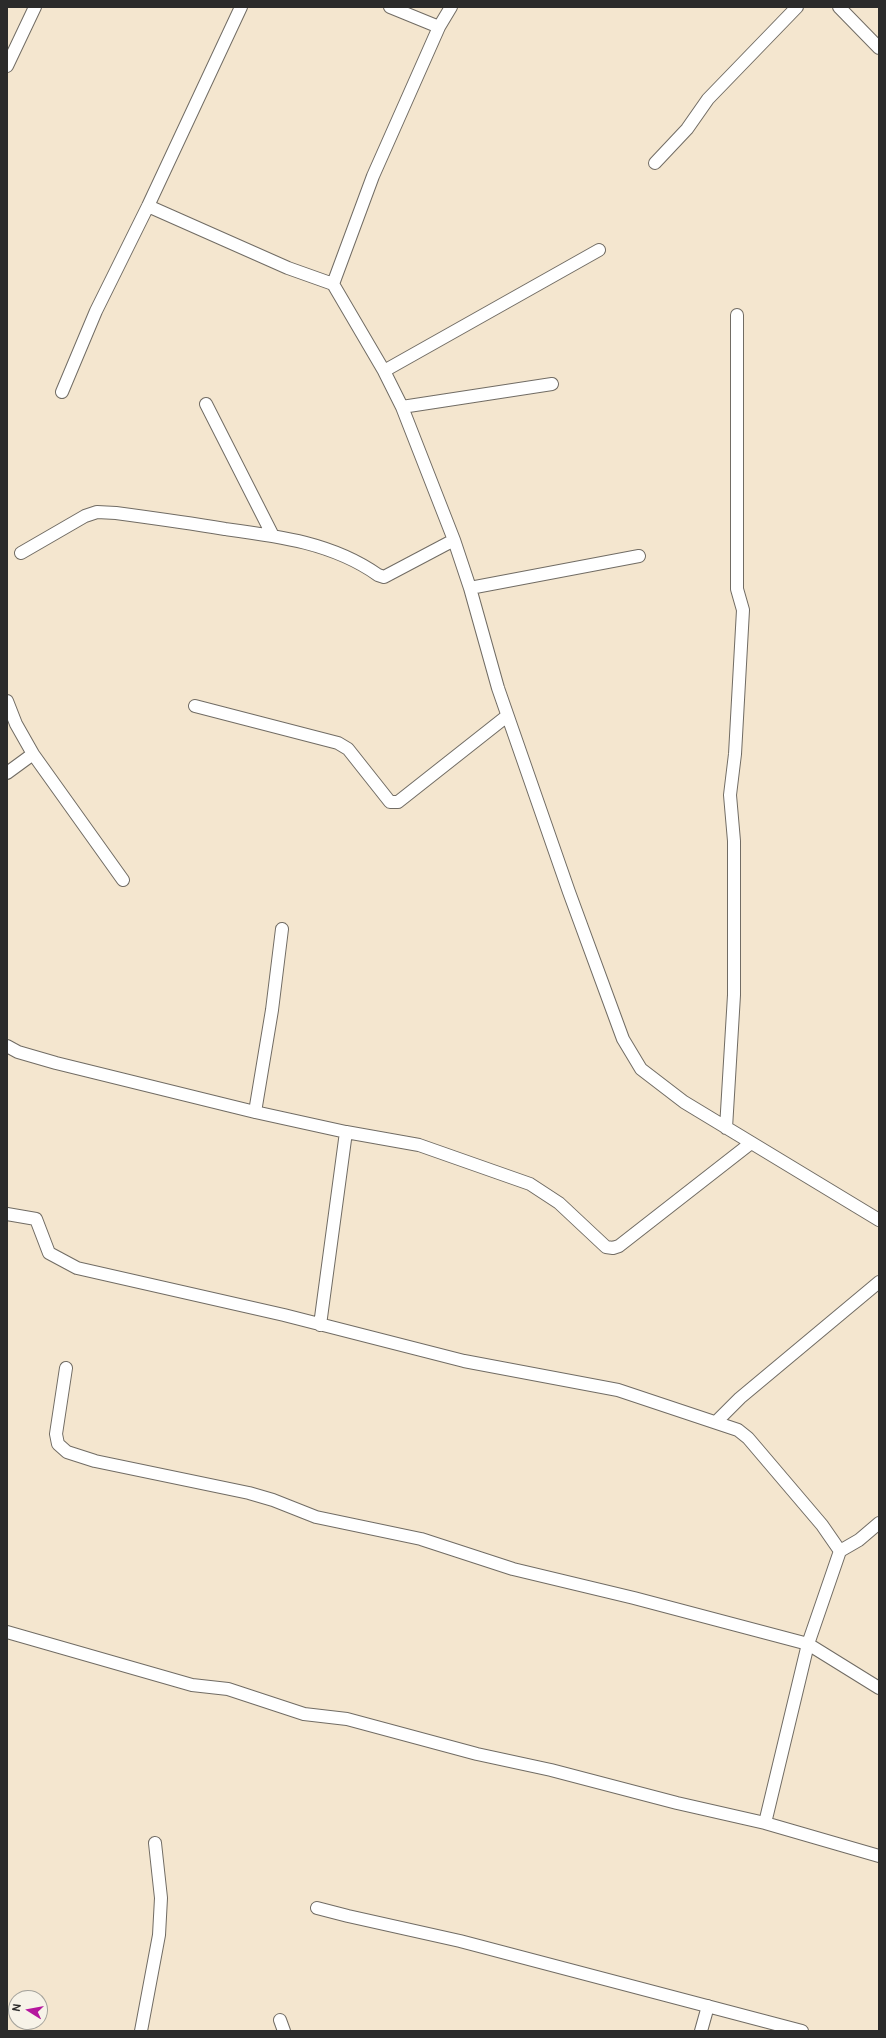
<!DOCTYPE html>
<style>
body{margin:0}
#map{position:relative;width:886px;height:2038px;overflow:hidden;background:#f4e6cf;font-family:Pangolin,sans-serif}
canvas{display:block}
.frame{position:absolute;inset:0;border:8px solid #2b2b2b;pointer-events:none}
.north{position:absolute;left:8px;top:1990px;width:40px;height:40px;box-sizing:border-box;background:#f7f3e8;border:1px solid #a5a39c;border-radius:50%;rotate:281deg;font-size:11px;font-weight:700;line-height:16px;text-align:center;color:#2b2b2b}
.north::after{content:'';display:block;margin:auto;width:14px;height:18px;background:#b5179e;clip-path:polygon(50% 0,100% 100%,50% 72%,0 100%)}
</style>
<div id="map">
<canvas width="886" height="2038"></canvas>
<div class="frame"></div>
<div class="north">N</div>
</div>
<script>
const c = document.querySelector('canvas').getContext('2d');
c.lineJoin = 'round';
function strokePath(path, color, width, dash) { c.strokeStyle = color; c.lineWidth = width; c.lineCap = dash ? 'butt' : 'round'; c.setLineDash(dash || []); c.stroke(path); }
const minor = new Path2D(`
 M390,7l49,20
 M839,7l40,41
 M7,66l28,-59
 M655,163l32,-34 21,-30 89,-92
 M148,206l140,62 45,16 51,87 18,36 52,133 16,48 28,100 71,204 54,147 18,30 43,33 195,118
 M333,284l40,-108 66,-149 12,-20
 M384,371l215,-121
 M62,392l34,-81 52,-105 93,-199
 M206,404l67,132
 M402,407l150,-23
 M21,553l64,-37 12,-4 19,1c37,5 73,10 109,16 53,7 108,14 153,46l6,2 70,-37
 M470,588l169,-32
 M7,701l9,23 17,30 90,126
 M195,706l143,37 10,6 42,53h8l109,-86
 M7,773l26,-19
 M7,1046l11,6 38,11 199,49 91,20 73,13 111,39 29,19 47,44 7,1 6,-2 132,-103
 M255,1112l17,-102 10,-81
 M726,1128l8,-133v-154l-4,-46 5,-41 8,-144 -6,-21v-274
 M7,1214l29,5 13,34 28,15 207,47 180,46 154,29 120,40 10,8 74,87 18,26
 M320,1325l26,-193
 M66,1368l-10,66 2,10 9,8 28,9 154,32 24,7 43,17 105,22 92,30 121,29 174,46 71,44
 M716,1422l24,-24 139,-116
 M7,1632l185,53 36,4 76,25 43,5 130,35 74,16 126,33 88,20 114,33
 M765,1823l43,-179 32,-93 19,-11 20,-17
 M317,1908l31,8 112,25 342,90
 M280,2020l4,11
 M141,2031l18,-96 2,-37 -6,-55
 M701,2031l7,-25`);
strokePath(minor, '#716c64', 14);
strokePath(minor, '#fff', 12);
</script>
